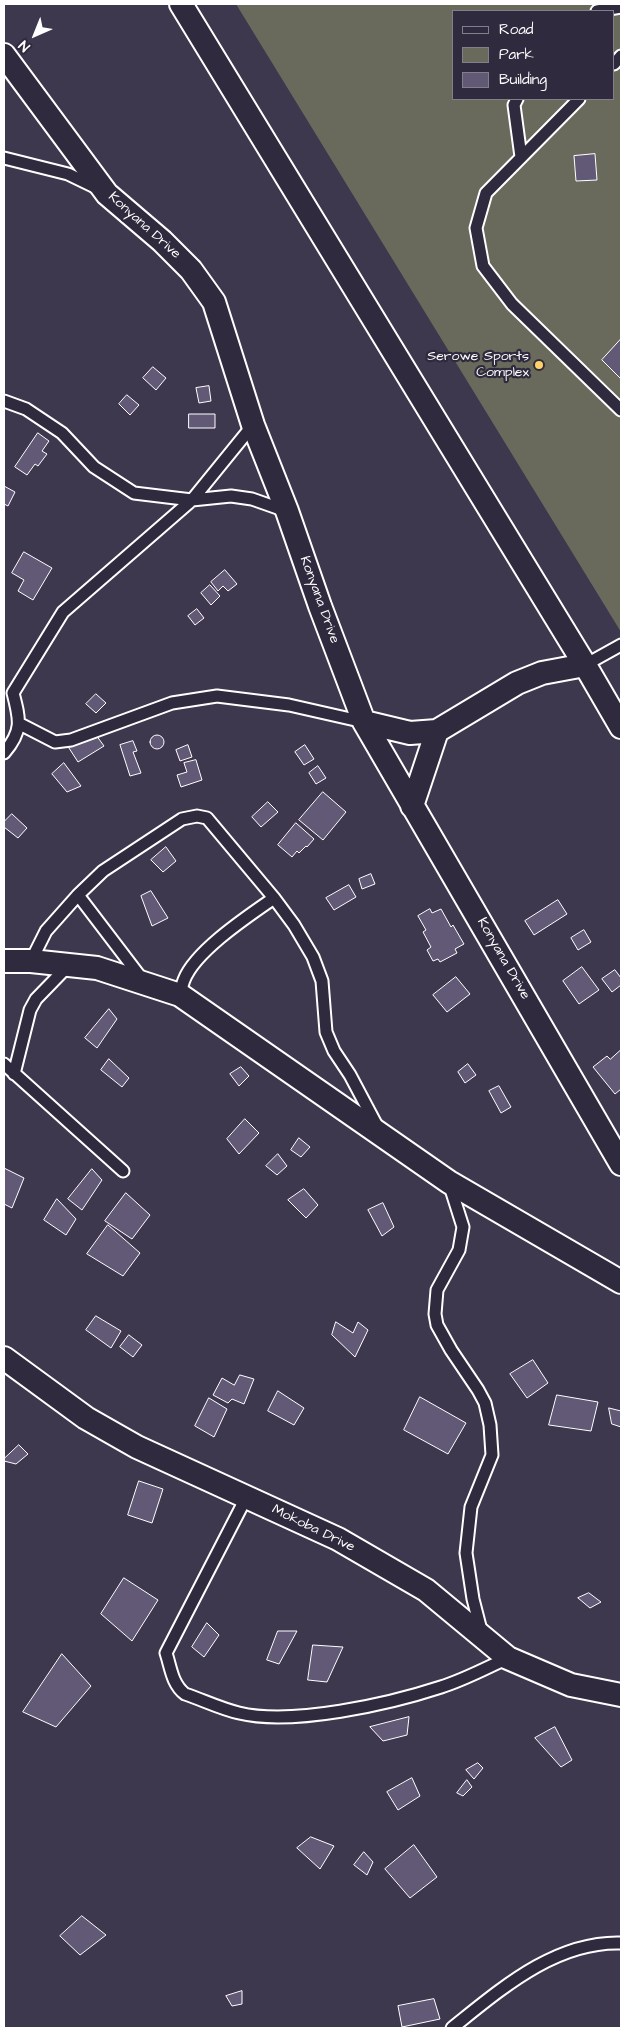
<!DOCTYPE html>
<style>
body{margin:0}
#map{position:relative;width:625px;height:2032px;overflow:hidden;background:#3e384e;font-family:"Architects Daughter",sans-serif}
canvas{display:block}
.frame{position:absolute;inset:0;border:5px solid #fff;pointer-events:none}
.legend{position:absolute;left:452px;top:10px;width:162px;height:90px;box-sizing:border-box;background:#2f2a3d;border:1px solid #827f8b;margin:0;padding:6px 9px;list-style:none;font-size:15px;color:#fff}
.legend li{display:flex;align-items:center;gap:10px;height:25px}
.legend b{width:25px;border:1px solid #827f8b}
.north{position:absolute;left:10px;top:10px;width:50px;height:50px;-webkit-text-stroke:4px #2f2a3d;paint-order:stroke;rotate:224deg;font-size:14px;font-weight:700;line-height:20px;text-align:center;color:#fff}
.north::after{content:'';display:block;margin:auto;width:18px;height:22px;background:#fff;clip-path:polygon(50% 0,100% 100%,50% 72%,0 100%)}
</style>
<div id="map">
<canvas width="625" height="2032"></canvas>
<div class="frame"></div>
<ul class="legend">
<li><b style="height:6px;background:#2f2a3d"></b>Road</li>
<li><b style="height:14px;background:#6a6a5c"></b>Park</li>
<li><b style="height:14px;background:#615976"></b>Building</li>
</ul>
<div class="north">N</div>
</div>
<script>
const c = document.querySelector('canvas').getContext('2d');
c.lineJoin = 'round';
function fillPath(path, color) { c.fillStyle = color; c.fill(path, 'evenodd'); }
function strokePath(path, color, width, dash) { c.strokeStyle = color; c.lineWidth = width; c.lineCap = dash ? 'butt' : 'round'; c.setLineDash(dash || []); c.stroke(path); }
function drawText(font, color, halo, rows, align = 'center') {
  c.font = font + ' "Architects Daughter",sans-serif'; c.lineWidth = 4.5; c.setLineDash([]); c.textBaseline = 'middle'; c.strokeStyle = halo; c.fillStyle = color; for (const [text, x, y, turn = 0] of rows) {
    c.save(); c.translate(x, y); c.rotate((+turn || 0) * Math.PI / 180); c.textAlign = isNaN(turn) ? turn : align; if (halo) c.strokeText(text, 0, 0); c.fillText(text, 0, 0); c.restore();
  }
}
fillPath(new Path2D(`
 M236,4h385v628zM454,11h160v88h-160z`), '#6a6a5c');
const building = new Path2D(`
 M595,154l2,26 -21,1 -2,-25z
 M621,339v40l-19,-19z
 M153,367l13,11 -10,12 -13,-12z
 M209,386l2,15 -12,2 -3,-15z
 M127,395l12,10 -9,10 -11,-11z
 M189,414h26v14h-26z
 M38,433l11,8 -7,10 5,3 -9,12 -3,-2 -8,11 -12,-8z
 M4,486l11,6 -7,14 -4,-2z
 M24,552l28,16 -19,32 -15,-9 6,-11 -12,-7z
 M225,570l12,14 -9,7 -5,-5 -5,5 -7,-9z
 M210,585l10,11 -9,9 -10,-12z
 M197,609l7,9 -9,7 -7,-9z
 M96,694l10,9 -10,10 -10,-9z
 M96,735l8,11 -26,16 -11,-17z
 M150 742a7 7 0 1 1 14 0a7 7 0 1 1-14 0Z
 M133,741l4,10 -4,1 8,21 -11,3 -10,-31z
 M188,745l4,12 -12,4 -4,-11z
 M305,745l9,14 -10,6 -9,-13z
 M196,760l6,20 -21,7 -4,-12 10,-3 -3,-9z
 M64,763l17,23 -14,6 -15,-18z
 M318,766l8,12 -10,6 -7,-11z
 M323,792l23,20 -23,28 -24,-20z
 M268,802l10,10 -17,15 -9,-10z
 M12,814l15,14 -9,10 -14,-11v-5z
 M296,823l18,16 -7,8 -1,-1 -7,7 -2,-2 -5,6 -14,-12z
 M166,847l10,14 -13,11 -12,-12z
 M371,874l4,10 -13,5 -3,-10z
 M349,885l7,12 -22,13 -8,-12z
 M151,891l17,27 -16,8 -11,-30z
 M558,900l9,14 -33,21 -9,-14z
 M430,909l2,4 9,-4 10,18 2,-2 11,19 -9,5 2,4 -17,9 -2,-3 -5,2 -6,-11 4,-3 -8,-15 3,-2 -8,-14z
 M584,930l7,12 -13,8 -7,-12z
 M582,967l17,23 -20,14 -16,-23z
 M615,970l6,8v7l-9,7 -10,-13z
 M456,977l14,17 -23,18 -14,-17z
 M109,1009l8,10 -20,29 -12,-10z
 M621,1050v39l-6,5 -22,-27 14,-11 3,3z
 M109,1059l20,19 -7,9 -21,-17z
 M468,1064l8,11 -11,8 -7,-11z
 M241,1067l8,9 -10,10 -9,-12z
 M499,1086l12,21 -10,6 -12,-22z
 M245,1119l14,14 -20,21 -12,-15z
 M299,1138l11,9 -9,10 -10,-7z
 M278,1154l9,12 -10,9 -11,-9z
 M4,1168l20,10 -12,30 -8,-4z
 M92,1169l10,11 -20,30 -14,-11z
 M304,1189l14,16 -12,13 -18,-18z
 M126,1193l24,22 -18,24 -27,-18z
 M57,1199l19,20 -10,16 -22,-15z
 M383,1203l11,24 -12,9 -14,-26z
 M108,1225l32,28 -17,23 -36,-22z
 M96,1316l25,15 -10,17 -25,-18z
 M336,1322l17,11 5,-11 10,8 -13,27 -23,-22z
 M129,1335l13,10 -9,12 -13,-10z
 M533,1360l15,23 -21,15 -17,-24z
 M240,1375l14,4 -10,25 -12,-5 -4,4 -15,-8 9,-17 12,7z
 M278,1391l26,17 -10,17 -26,-14z
 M557,1395l41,7 -7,29 -42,-6z
 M420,1397l46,26 -18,31 -44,-24z
 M209,1398l18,11 -13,28 -19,-11z
 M609,1408l12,3v16l-9,-3z
 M19,1445l9,9 -12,10 -12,-3v-2z
 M139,1481l24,8 -11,34 -24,-8z
 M124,1578l34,22 -26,41 -31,-27z
 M589,1593l12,9 -11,6 -12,-10z
 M207,1623l12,12 -15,22 -12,-10z
 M278,1631h19l-18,33 -12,-4z
 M313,1645l30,2 -16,35 -19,-2z
 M62,1654l29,32 -35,41 -33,-15z
 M409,1717l-2,18 -24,6 -13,-14z
 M555,1727l17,33 -11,7 -26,-29z
 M478,1763l5,5 -9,11 -8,-9z
 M412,1778l8,18 -22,14 -11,-18z
 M467,1780l5,7 -9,9 -6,-3z
 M311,1837l23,9 -14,23 -23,-21z
 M414,1845l23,32 -27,21 -25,-29z
 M364,1852l9,10 -6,13 -13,-10z
 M82,1916l24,19 -26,20 -20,-19z
 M242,1991v13l-10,2 -6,-10z
 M434,1999l6,20 -38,8 -4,-21z`);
fillPath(building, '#615976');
strokePath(building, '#fff', 1);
const lane = new Path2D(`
 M597,11l24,-4
 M614,64l7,-8
 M517,99l-3,6 7,52
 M579,99l-93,94 -10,35 7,38 29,38 109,106
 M4,158l64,16 29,14
 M4,401l22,8 36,24 32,34 40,26 58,7 39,-4 21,3 34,12
 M585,665l36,-20
 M20,724l35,18 16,-2 101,-37 45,-7 72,9 75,17
 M4,753c19,-22 16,-33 9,-60l50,-81 129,-112 61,-75
 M78,895l64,84
 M31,961l15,-30 32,-36 25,-24 79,-52 15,-3 10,2 67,80
 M180,995c1,-5 2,-10 4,-15 11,-29 64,-64 90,-82l20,27 19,32 9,24 4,51 8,19 16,24 27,51
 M4,1064l119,107
 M14,1074l16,-64 6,-11 33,-34
 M450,1186l13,41 -4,23 -22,40 -2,24 2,11 14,25 27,40 7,13 5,22 2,30 -21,52 -5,46 7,46 9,35
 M247,1496l-81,157c5,15 6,31 19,41 18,6 36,15 54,19 53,13 150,-9 202,-26 23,-7 45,-19 67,-29
 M452,2028c49,-39 103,-87 169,-85`);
const street = new Path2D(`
 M181,4l404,661 36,62
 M4,55l103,139 55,47 29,29 23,32 39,123 34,86 33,95 44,116 257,442
 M364,722l46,11 27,-2
 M412,806l25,-75 80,-48 25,-10 43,-8
 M4,961h27l66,7 83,27 269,187 172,100
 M4,1358l82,60 51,29 201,92 88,51 82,68 63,27 50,10`);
strokePath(lane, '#fff', 15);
strokePath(street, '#fff', 26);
strokePath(lane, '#2f2a3d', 11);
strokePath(street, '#2f2a3d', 22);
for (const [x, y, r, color] of [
 [539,365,5,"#ffd166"]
]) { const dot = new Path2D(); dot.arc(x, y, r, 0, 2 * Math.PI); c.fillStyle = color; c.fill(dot); strokePath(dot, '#2f2a3d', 2); }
drawText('14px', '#fff', '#2f2a3d', [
 ["Konyana Drive",144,226,42],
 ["Konyana Drive",319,600,70],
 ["Konyana Drive",503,959,60],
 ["Mokoba Drive",313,1529,26]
]);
drawText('14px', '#fff', '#2f2a3d', [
 ["Serowe Sports",529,357],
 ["Complex",529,373]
], 'right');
</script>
